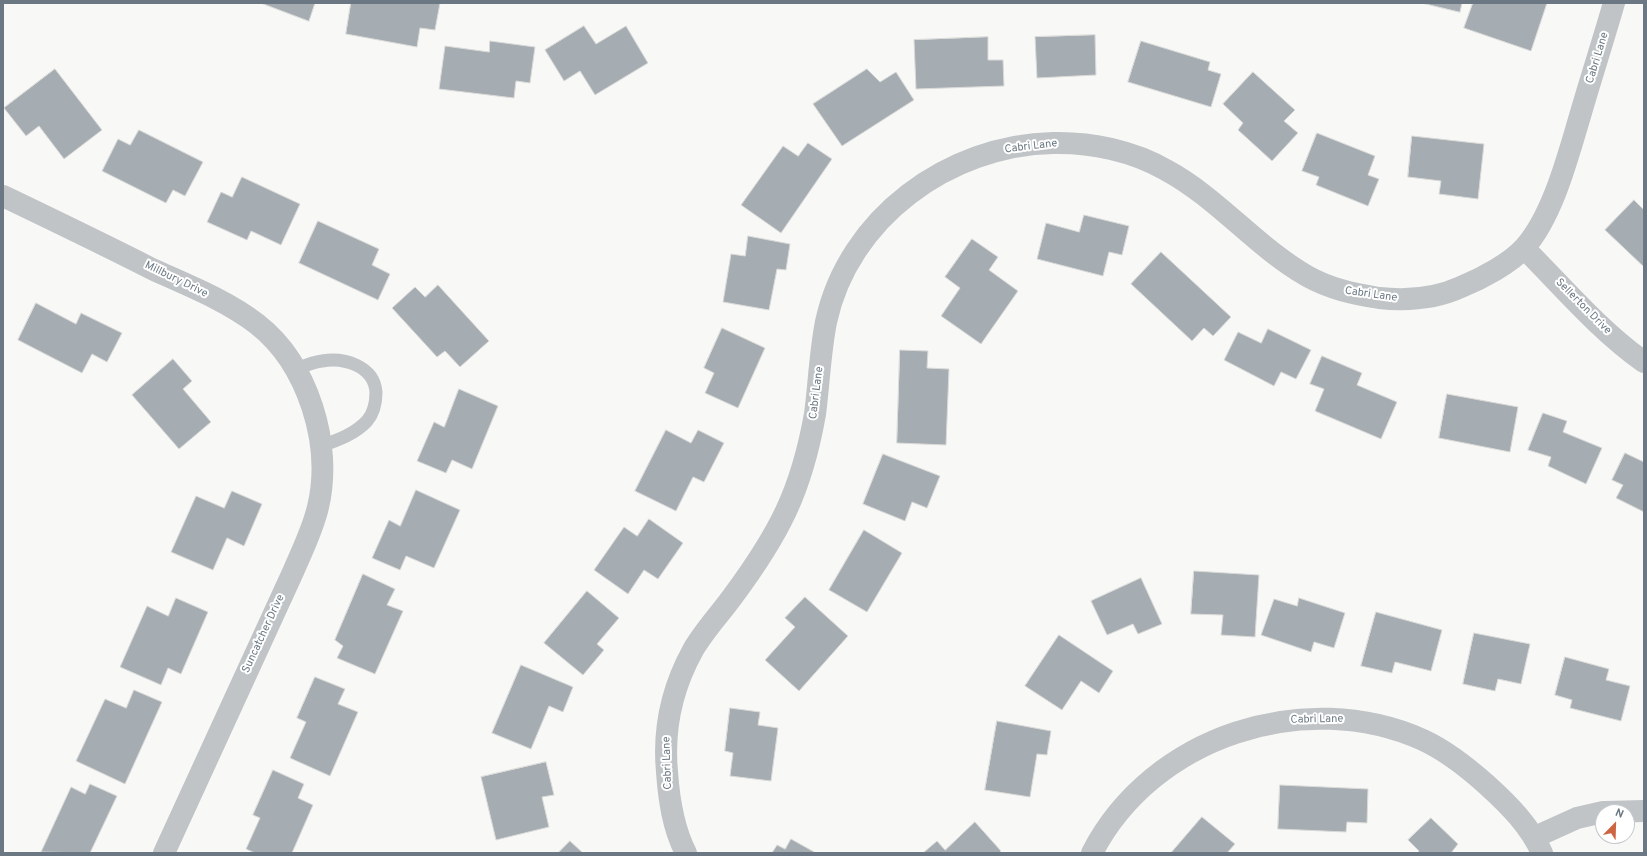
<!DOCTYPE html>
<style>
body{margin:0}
#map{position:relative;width:1647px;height:856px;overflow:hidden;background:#f8f8f6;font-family:Overpass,sans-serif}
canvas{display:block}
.frame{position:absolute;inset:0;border:4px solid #6b7883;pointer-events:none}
.north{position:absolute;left:1595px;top:804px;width:40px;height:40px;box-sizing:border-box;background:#fff;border:1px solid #c4c9cd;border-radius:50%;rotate:23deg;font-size:11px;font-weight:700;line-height:16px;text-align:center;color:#6b7883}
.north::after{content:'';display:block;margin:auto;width:14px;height:18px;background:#cd6542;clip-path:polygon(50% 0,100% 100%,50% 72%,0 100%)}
</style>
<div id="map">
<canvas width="1647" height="856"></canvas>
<div class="frame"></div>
<div class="north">N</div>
</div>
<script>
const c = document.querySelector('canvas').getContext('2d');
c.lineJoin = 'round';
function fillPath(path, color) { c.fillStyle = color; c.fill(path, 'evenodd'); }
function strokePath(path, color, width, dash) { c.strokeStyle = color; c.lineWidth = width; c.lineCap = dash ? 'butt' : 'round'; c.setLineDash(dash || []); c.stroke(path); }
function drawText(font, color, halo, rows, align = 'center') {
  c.font = font + ' Overpass,sans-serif'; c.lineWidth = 4; c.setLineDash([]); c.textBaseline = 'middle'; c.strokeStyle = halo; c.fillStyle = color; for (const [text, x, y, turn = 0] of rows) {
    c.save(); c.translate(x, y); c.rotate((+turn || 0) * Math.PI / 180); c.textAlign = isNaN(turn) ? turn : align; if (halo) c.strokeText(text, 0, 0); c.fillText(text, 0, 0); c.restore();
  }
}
const building = new Path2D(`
 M261,3h54l-6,18z
 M351,3h89l-5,27 -15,-2 -3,19 -71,-13z
 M1422,3h40l-2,9z
 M1473,3h74l-16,48 -67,-23z
 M584,26l12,18 30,-18 22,37 -53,32 -15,-24 -16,10 -19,-31z
 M1095,35l1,40 -59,3 -2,-41z
 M988,37v23h15l1,26 -88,3 -2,-49z
 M490,41l45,6 -5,36 -14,-2 -2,17 -75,-9 6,-43 44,6z
 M1141,41l69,21 -2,8 13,4 -10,33 -83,-25z
 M55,69l47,61 -38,29 -25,-33 -13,10 -22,-28z
 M867,69l13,13 16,-10 18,28 -72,46 -29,-42z
 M1253,72l42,38 -11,11 14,12 -26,28 -34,-31 5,-7 -20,-19z
 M139,130l64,32 -18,34 -12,-6 -7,13 -64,-32 16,-32 12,6z
 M1317,133l58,23 -7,19 11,4 -11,27 -52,-21 3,-8 -17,-6z
 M1412,136l72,8 -6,55 -39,-5 2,-13 -33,-4z
 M808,143l24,16 -51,74 -40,-28 42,-59 15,10z
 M242,177l58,27 -19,41 -30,-14 -4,9 -40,-18 14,-30 11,5z
 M1634,200l10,10v57l-39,-37z
 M1084,215l45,11 -7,29 -13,-3 -6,24 -66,-17 9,-36 33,9z
 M318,221l61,28 -7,16 18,9 -12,26 -79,-37z
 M748,236l42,8 -4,26 -9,-1 -8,41 -46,-8 8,-48 14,2z
 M972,239l26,18 -9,13 29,21 -37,53 -40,-28 19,-28 -15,-11z
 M1161,252l70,65 -18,19 -9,-8 -12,13 -61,-57z
 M438,285l51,56 -29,26 -15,-16 -8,6 -45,-49 23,-21 10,10z
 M36,303l40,21 5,-11 41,20 -15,29 -15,-8 -10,19 -64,-33z
 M722,328l43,20 -27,60 -33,-15 9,-20 -10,-5z
 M1268,329l43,21 -15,29 -15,-7 -7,14 -50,-26 14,-28 23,11z
 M900,350l28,1 -1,17 22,1 -3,76 -49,-2z
 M1322,356l40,17 -5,12 40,17 -16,37 -66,-28 9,-22 -14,-5z
 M173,359l19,22 -9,8 28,33 -32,27 -47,-54z
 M459,389l39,17 -26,63 -20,-9 -6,13 -29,-12 17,-39 10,5z
 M1447,394l71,13 -8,45 -71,-14z
 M1543,413l24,8 -4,11 39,16 -16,36 -38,-18 3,-9 -23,-7z
 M666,430l25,13 7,-13 26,13 -20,39 -11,-5 -17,34 -41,-20z
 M1625,453l19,9v50l-28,-14 7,-13 -11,-5z
 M883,454l57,22 -13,32 -15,-6 -7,19 -42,-17z
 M416,490l44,20 -26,58 -28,-12 -6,14 -28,-12 17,-38 11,6z
 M232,491l30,13 -18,42 -17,-8 -14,32 -42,-18 25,-56 28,12z
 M649,519l34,24 -25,36 -14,-9 -16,24 -34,-24 30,-43 13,9z
 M864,530l38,23 -35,59 -38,-22z
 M1194,571l65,4 -4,62 -34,-2 2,-20 -32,-1z
 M363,574l32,15 -8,16 16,6 -28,63 -38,-16 6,-12 -8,-6z
 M1141,578l21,46 -24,10 -5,-10 -26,11 -16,-34z
 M587,591l32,27 -22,26 7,6 -21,25 -39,-32z
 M805,597l43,39 -49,55 -34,-31 30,-33 -10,-9z
 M176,598l32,14 -27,62 -13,-6 -7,17 -41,-18 27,-61 21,10z
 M1299,598l46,15 -11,35 -20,-6 -3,10 -50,-17 13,-36 23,7z
 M1376,612l66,18 -11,41 -36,-9 -3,11 -31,-7z
 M1474,633l56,11 -9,40 -23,-5 -3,12 -32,-7z
 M1059,635l54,36 -14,22 -18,-12 -19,29 -37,-24z
 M1565,657l44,12 -3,11 24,6 -9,35 -51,-13 2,-8 -17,-5z
 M521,665l52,22 -10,25 -14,-6 -18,43 -39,-16z
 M315,677l30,12 -7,15 20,8 -28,64 -40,-18 16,-36 -9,-4z
 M134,690l28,12 -37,82 -49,-23 29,-62 21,9z
 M730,708l30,4 -2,13 20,3 -7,53 -41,-5 3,-23 -8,-2z
 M997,721l54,10 -4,24 -10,-1 -7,43 -45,-7z
 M546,762l8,33 -12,2 7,30 -53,13 -15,-63z
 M273,770l31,14 -6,14 15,7 -21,48h-37l-9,-4 14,-31 -7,-3z
 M90,784l27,12 -27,57 -49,-1 30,-65 14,7z
 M1280,785l88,4 -1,34 -20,-1 -1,10 -68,-3z
 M1202,817l33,27 -8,9h-56z
 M1431,818l27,26 -7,9h-34l2,-2 -11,-11z
 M975,822l26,29 -2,2h-76l14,-12 8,9z
 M791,839l25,14h-44l5,-8 8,4z
 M570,841l13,12h-25z`);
fillPath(building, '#a6adb2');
strokePath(building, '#dadad8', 1);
strokePath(new Path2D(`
 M295,370c9,-4 17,-8 27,-9 22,-4 52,5 54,31 0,11 -2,21 -9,29 -12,13 -29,19 -46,25`), '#c0c4c7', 13);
strokePath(new Path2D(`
 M3,196c50,24 100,48 149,73 35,16 74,31 105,55 51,40 76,120 61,183 -5,22 -16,44 -25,65l-129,281
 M1524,248c39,39 75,82 120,114
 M1605,812l39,-1
 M1535,837l42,-19 26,-6
 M686,853c-13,-25 -17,-53 -19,-81 -4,-43 5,-84 26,-122 11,-19 27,-36 40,-54 20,-27 39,-55 53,-85 15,-32 23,-63 29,-97 4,-30 5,-62 11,-92 22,-104 123,-177 227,-179 38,-1 80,8 113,27 52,28 90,77 141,106 23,13 47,18 72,22 29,3 56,1 82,-11 20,-8 50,-24 64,-40 28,-32 43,-91 55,-131 11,-38 23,-75 34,-113
 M1092,853c60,-117 213,-166 331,-113 24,11 45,28 64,45 22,20 43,41 55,68`), '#c0c4c7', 22);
drawText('11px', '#6b7883', '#fff', [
 ["Cabri Lane",1598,58,-73],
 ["Cabri Lane",1031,147,-7],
 ["Millbury Drive",176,280,26],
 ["Cabri Lane",1371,295,8],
 ["Sellerton Drive",1583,307,45],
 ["Cabri Lane",817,393,-83],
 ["Suncatcher Drive",264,634,-65],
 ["Cabri Lane",1317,720,-1],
 ["Cabri Lane",668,763,-92]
]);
</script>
